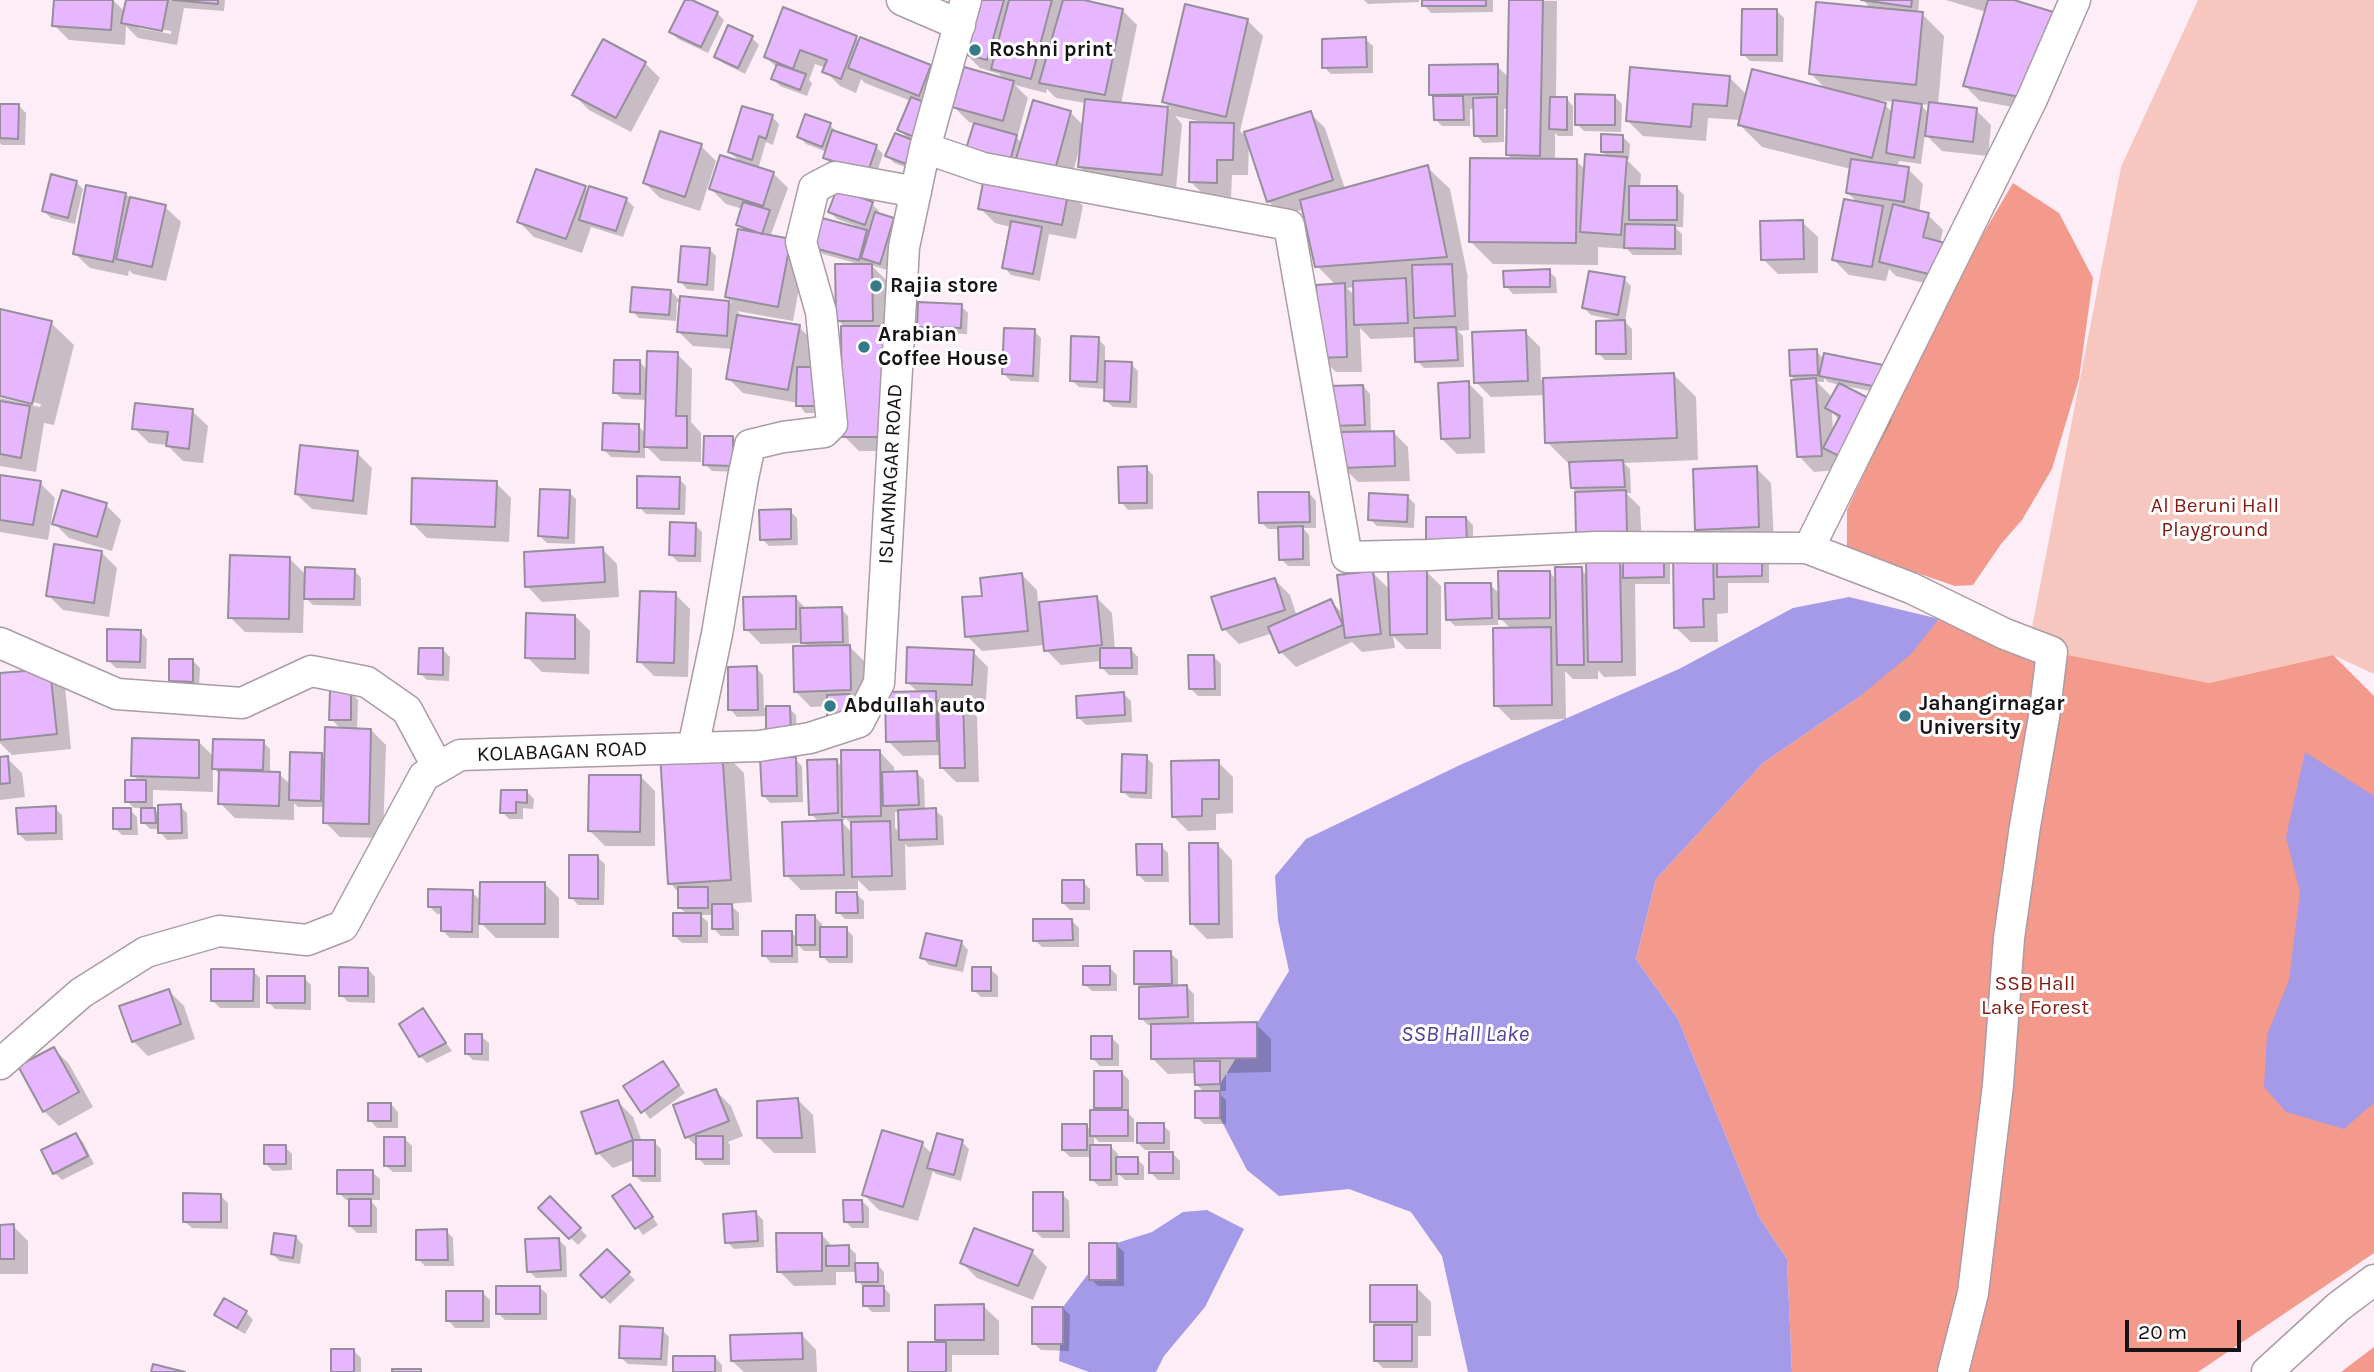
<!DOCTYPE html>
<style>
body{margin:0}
#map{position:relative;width:2374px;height:1372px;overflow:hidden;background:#fcedf7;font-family:Karla,sans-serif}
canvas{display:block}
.scale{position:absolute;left:2125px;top:1320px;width:116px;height:32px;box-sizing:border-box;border:4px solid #181316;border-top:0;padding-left:9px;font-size:21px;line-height:24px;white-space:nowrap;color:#181316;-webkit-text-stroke:5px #fff;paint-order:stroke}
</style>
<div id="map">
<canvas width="2374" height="1372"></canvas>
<div class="scale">20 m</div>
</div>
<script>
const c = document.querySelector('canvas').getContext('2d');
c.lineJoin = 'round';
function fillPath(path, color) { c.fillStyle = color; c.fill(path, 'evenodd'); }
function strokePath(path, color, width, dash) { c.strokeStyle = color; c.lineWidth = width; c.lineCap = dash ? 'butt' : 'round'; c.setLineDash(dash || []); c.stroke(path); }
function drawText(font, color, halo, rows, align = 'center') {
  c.font = font + ' Karla,sans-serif'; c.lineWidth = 6; c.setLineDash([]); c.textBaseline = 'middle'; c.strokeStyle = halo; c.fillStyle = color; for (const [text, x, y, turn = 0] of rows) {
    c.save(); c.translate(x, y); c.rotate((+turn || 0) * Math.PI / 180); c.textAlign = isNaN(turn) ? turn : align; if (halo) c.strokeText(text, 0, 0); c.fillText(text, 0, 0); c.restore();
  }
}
fillPath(new Path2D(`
 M2198,0h176v674l-41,-19 -124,28 -181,-35 93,-481z`), '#f7c7bf');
fillPath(new Path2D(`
 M2013,183l46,30 34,65 -14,101 -27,90 -30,51 -21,24 -28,41 -18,1 -108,-37v-39l101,-216z
 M1939,619l113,33 157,31 124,-28 41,41v557l-176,119h-406l-5,-113 -28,-42 -81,-198 -42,-60 20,-80 107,-116 96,-66z
 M2374,1347v25h-33z`), '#f49a8c');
fillPath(new Path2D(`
 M1849,597l90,22 -28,35 -52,43 -96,66 -107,116 -20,80 42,60 81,198 28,42 5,113h-324l-26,-116 -31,-44 -62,-23 -70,7 -32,-26 -27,-52v-34l69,-113 -11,-51 -3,-44 31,-37 154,-74 219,-96 114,-61z
 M2305,752l69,44v307l-30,26 -58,-17 -22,-25 3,-52 22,-55 11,-88 -14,-55z
 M1207,1210l37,19 -39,78 -41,49 -8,16h-67l-30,-11 4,-54 38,-50 16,-14 35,-11 31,-20z`), '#a49ae7');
fillPath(new Path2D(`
 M56,0h57l12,12 2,-12h98l-1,11 -40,-3 -7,37 -39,-7 -12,-12 -1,19 -56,-5 -15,-15zM138,25l33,6v3l-33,-6z
 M687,0l30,13 7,7 -16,33 -30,-14 -7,-7z
 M980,0h97l45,10 15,15 -16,79 50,5 -7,-7 84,-81 15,15 -23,95 3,3 67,-21 15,15 20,61 82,-22 23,22 18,89 -1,1 2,51 -11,1 5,5 1,31 -40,1 -7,-7 -1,-24 -45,2 -11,-11 2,44h-26l-16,-15 16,-72 -19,-19 -13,-57 -21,7 -15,-15 -19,-58 -1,32h-16l-1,22 -26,-1 -15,-15 13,-59 -28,-6 7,8 -6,65 -81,-7 -15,-15 1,-17h-2l-9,34 -54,-13 -40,-47 -7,-2 -15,-15 52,-26 -7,-7 -19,-6 -15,-15zM1015,85l31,8 1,-4 9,9 30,5 -2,23 -13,-13 -37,-10 -12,40 -5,-5 11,-40zM1355,287v9l-8,-8z
 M1364,0h55v2l-51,2z
 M1423,0h70v12l-62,1 -7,-8z
 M1511,0l46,1 -1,97h10l7,8v30h-15l-3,-3v28h21l10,9 22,-12 -6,-7 21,-14 7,7 -1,15h-3l15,15 -1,14h37l7,7 -1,32h-8l7,7v21h-49l-6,-6 -29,-2v18l-105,-1 -23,-23 43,-81 -5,-5 1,-47 -5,1v33l-21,1 -7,-8 -1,-26h-5v17h-28l-7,-7v-21l-4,-4 66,-28 12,12z
 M1863,0h56l-1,13 4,1 22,22 -6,69 38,5 15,15 -3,31 -46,-5 -17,-17 -4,30 -22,-3 -2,6 11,2 15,15 -4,29 9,2 15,15 -3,13 12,47 -56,-14 -7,-7 -3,12 -37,-6 -15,-15 25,-56 -11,-11 3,-24 -89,-22 -22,-22 1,-5 -33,-2 -2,23 -63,-5 -15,-15 101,-44 18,18 80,-5 -16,-16 61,-65zM1877,100l18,2 -2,11 -8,-8 -9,-3zM1920,104l10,1 -1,9z
 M1946,0h62l32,112 -60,-11 -15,-15 21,-74z
 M1777,11l7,7 -1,44 -33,-1 -7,-7z
 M752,38l7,7 -14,29 -22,-11 -7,-7z
 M856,38l4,4 1,-2 69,27 16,15 -20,63 -15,-6 10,10 -8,21 -19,-7 -7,-8 23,-14 -10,-11 11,-29 -46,-18 -4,-4 -5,14 -16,-7 -15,-15 1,-3 -11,-4 -6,16 3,3 -5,13 -27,-10 -7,-8 4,-10 -11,-11z
 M1365,39l8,7v27l-42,1 -7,-7z
 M645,63l15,15 -29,54 -42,-22 -15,-15z
 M1614,96l8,8 -1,28 -37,-1 -7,-7z
 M0,106h19l7,7 -1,32h-23l-2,-2z
 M807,116l23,9 7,7 39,15 7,7 -8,24 -43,-13 -7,-7 2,-6 -21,-8 -7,-8z
 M772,117l7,7 -6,21 -7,-3 -8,27 15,4 15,15 -18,49 35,19 -12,65 -56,-10 7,7 55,9 15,15 -5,27 23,44h-27l-7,-10 -55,-10 -15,-15 5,-29 -40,-3 -15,-15 3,-29h-4l-1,19 -37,-3 -7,-7 39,-20 10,11v-4l51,5 -5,-6 18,-65 -7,-7 5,-16 -17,-5 -15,-15 31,-25 -12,-12z
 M701,146l15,15 -16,50 -40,-13 -15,-15z
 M76,182l7,7 -8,35 -24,-6 -7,-7z
 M585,188l4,4 37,7 8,8 -11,30 -32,-10 -9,26 -48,-16 -15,-15z
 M1068,191l15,15 -7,33 -27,-5 -9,47 -29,-6 -7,-8 7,-40 -16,-4 -15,-15z
 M126,194l4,4 35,9 16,15 -15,59 -33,-7 -4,-4 -1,6 -38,-8 -16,-15z
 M872,204l7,7 -1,4 15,4 7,7 -13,44 -16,-5 16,16v52l11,118h-39l-15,-15 -1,-111 -5,-5 24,-55 -39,-11 -7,-7 43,-18v-2l-22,-8 -7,-7z
 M1802,222l16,15v36l-40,1 -15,-15z
 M709,249l7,7 -2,35 -27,-2 -7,-8z
 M1549,271l7,7 1,15 -44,1 -7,-8z
 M1624,279l7,7 -6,36 7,7v31h-27l-7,-7 23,-32 -30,-6 -7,-7z
 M961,306l7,7 -1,21 -41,-1 -7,-7z
 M0,311l51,12 23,22 -20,80 -10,-2 -8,49 -36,-6v-68l40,9 1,-3 -41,-10z
 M1034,331l7,7 -2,44 -28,-1 -7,-7z
 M1525,332l15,15 1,33 133,-5 22,22 2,63 -74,3 6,6 1,24h-5l14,14 2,40 -49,2 -16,-57 -5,-4 -2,-23 -23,-23 -2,-47 -54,2 -15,-15z
 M1098,339l7,7v17l26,1 7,7 -1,37 -24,-1 -8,-7 1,-11 -27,-2 -7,-7z
 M1816,351l8,8 66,36 -49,-10 36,20 15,15 -29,54 -28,-16 1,12 -22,2 -15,-16 -2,-74 -6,-6zM1824,378l4,4 12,3 -9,17 -1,-7 -13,-13h7zM1832,412l7,8 -6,11z
 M677,354l15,15 -1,53 10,11v29l-40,-1 -16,-16v13l-34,-1 -7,-7 34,-24 8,8 1,-34 -25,-1 -7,-7 25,-30 8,9z
 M1468,383l15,15 2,55 -28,1 -15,-15z
 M1363,386l7,8 1,39 22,-1 15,15 2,34 -52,1 -15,-15 -4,-35 -7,-7z
 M192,411l16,15 -5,37 -20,-2 -16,-16 -18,-2 -15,-15z
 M733,438l7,7 -1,27 -27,-1 -7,-7z
 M357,453l15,15 -5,47 -55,-6 -16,-15z
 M1146,468l7,7v34l-25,1 -7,-8z
 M1756,468l15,15 3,59 -62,2 -15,-15z
 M0,476l40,7 15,15 -7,42 -48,-8z
 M679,479l7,7 -1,29 -39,-1 -7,-7z
 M496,483l15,15 -2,44 -82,-4 -15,-15z
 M569,492l7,7 -1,45 -28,-1 -7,-7z
 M1309,493l7,8v27h-13l6,7 1,31h-22l-7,-7 -1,-30h-12l-7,-7z
 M1408,497l7,7 -1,24 -37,-2 -7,-7z
 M106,505l15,15 -9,31 -43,-13 -15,-15z
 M790,511l7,7 1,27 -29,1 -7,-7z
 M1466,518l7,7v26l-38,1z
 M695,525l7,7 -1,30h-23l-7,-7z
 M602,549l15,15 2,33 -77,5 -15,-16z
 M102,553l15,15 -8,49 -46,-7 -15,-15z
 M1675,555l86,1 8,7v20h-41v30l-11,1 1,28h-27l-16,-15z
 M289,558l17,17 48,-5 7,8v28l-48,-1 -9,-9 -1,37 -58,-1 -15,-15z
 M1670,560v24h-35l1,92 -32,1 -6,-7v9h-25l-8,-8 1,48 -55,1 -15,-15 15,-76 -13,-13v9l-43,1 -7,-7 42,-34 10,9 49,-22 8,8 24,-11 7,8 32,-13 5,4z
 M1426,571l15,15v63h-35l-13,-13 2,12 -33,4 -10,-10 -56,25 -15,-15 -8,-19 -34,11 -15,-15 51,-49 15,15 7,22 34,-16 13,14 29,-42 18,18z
 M1022,575l15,15 1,14 59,-6 15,15 3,37h16l7,7v18h-29l-8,-8v-6l-40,4 -15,-15 -1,-5 -63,6 -15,-15 17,-39z
 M675,594l15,15 -2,68 -34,-1 -15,-15z
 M795,597l12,13 34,-1 7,7 1,30 15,15 1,44 -9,22 -27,-21 -18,1 -15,-15 12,-45 -4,-4 -43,1 -15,-15z
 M575,616l15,15 -1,43 -47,-2 -15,-15z
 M140,632l7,7 -1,30 -30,-1 -8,-8z
 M443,650l7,7 -1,24 -22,-1 -7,-7z
 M973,652l15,15 -2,33 -46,-2 5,4h17l15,15 2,65h-23l-15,-15v-12l-38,1 -15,-15 31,-48 -12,-11z
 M1214,657l7,7v32h-23l-8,-8z
 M193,661l7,7 -1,20 -21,-1 -8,-7z
 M756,668l7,7 1,33h25l7,7 1,25 -29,-24 -31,1 -7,-8z
 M50,671l15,15 6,63 -59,6 -12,-12v-68z
 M351,693l7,7 -1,30h14l15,15 -3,93 -43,-1 -15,-15v-15h-27l-4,-4v17l-59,-2 -15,-15 1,-28 -8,-7v24l-60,-2v19l7,6 20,-9 7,7 1,26 -21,1 -7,-8v-3h-10l-7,-7v-14h-9l-7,-7 12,-20 -6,-6 65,-34 16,16 49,-15 7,7v24l9,1 12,11 30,-30 5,4 16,-29 -11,-11z
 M1124,694l7,7 1,21 -46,3 -7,-7z
 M722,751l22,22 8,129 -23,2 10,9v23h-18l-7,-7v-14h-14l8,7v21h-26l-7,-7 13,-21 -8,-7v-14l-10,-11z
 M879,751l15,16v7l23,-1 7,7 1,30h10l8,7 1,28 -36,2 -3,-3 1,46 -37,1 -11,-11v9l-57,1 -15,-15 33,-53 -8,-8 25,-53 7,7zM895,812h5v21l-5,-5zM844,817l9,8v9l-13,-14h5z
 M1146,757l7,7 -1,35 -22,-1 -7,-7z
 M7,758l15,15 3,24 -25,3v-41z
 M795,759l7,7 1,36 -33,1 -7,-8z
 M1218,762l15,15v36l-17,1v16l-28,1 -15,-15z
 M640,776l15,15v55h-50l-15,-15z
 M527,792l7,7 -1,10 -10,-1v11h-14l-7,-7z
 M55,808l7,7 1,25 -37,1 -7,-7z
 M130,810l7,7 1,18h-16l-7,-7z
 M1217,844l15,16 1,78 -26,1 -15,-15z
 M1161,846l7,7 1,29h-24l-7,-8z
 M597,857l8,7 -1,41h-26l-7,-8z
 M1083,882l7,7v21h-20l-7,-7z
 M544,883l15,15v40h-63l-17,-17v17h-29l-7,-7v-17h-6l-8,-8 43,-14 9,9z
 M856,894l8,7v18h-19l-7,-7z
 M815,917l7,7v5h24l7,7v27h-24l-7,-7v-5h-18l-6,-6v18h-27l-7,-8 27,-23 6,6z
 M1071,920l8,8v19h-37l-7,-7z
 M961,942l7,8 -5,22 -34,-7 -7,-8z
 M1170,953l8,7v27h9l7,7v31l62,-1 15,15v33l-45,1v18h-9l9,9v24h-22l-7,-7 8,-24 -9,-9v-11l-28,1 -15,-15 -1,-34h-4l-7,-7v-30l-5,-5z
 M1109,967l8,8v16h-25l-8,-7z
 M368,969l7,8v26l-27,-1 -7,-7z
 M990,969l8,7v21h-17l-7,-7z
 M253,971l7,7v30h-40l-7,-7z
 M304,978l7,7v25l-36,-1 -7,-7z
 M169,991l15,15 11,33 -47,17 -15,-15z
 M423,1011l29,40 -25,12 -7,-7z
 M481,1036l8,7v18l-16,-1 -7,-7z
 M1112,1038l7,7v21h-19l-7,-7z
 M54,1049l15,15 24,43 -34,19 -15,-15z
 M663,1063l22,30 -35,26 -24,-32z
 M1122,1073l7,7v34l5,5v23h-35l-5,-5v10h17l7,7v5h19l7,7v14h-19l-7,-7v13h-19l-8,-7v-22h-21l-7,-7 24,-24 4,5 9,-19 -4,-4z
 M716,1091l15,15 12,30 -15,6 2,3v20h-25l-7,-7v-10l-11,-11 -12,-31z
 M798,1100l15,15 3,38h-42l-15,-15z
 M618,1102l15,15 9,25h12l7,7v33h-19l-8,-7v-15l-21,8 -15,-15 -15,-40z
 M391,1104l7,8v16h-21l-7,-8z
 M1163,1125l7,7v18h-25l-7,-7z
 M76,1135l7,7 11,22 -32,16 -7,-7z
 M405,1139l7,7v26h-19l-8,-7z
 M962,1142l7,7 -8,32 -25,-7 -3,-3 -15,50 -39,-11 -15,-15 58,-51 11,11z
 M285,1147l7,7v16l-19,1 -7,-7z
 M1173,1154l7,7v19h-22l-7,-7z
 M372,1172l8,7v21h-10l7,8v25h-20l-7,-7v-26h-4l-7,-7z
 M637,1194l21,31 -15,10 -28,-38z
 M1062,1194l7,7 1,37h-28l-7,-7z
 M221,1196l7,7v26l-36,-1 -8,-7z
 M550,1199l37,37 -9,9 -37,-37z
 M862,1201l7,7v20h-17l-7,-7z
 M756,1213l7,7 1,27 -30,2 -7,-7z
 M0,1226h13l15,15v33h-28z
 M446,1231l7,7 1,28h-29l-7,-7z
 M821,1234l13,14 15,-1 7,7v10h21l7,8v16l6,6v18h-18l-7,-7v-16l-7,-8 -1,-9h-21v13l-42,1 -15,-15z
 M296,1237l7,8 -3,19 -20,-3 -8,-7z
 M559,1240l7,7 1,30 -31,1 -7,-7z
 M1116,1245l8,7v34h-26l-7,-7z
 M607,1252l28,28 -25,24 -28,-29z
 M1032,1252l15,15 -14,33 -56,-22 -15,-15z
 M539,1287l8,7v26h-42l-7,-7z
 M1416,1287l15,15v34h-13v32h-35l-7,-7v-35l-5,-5z
 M483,1293l7,7v28h-35l-7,-8z
 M983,1306l16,15v34h-47v17h-42l31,-28 -4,-4z
 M1063,1308l7,7 -1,36 -28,-1 -8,-7z
 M246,1312l7,8 -8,14 -21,-12 -7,-7z
 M662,1330l7,7 -2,29 -39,-2 -8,-7z
 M801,1334l15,16 1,22h-73l-12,-11z
 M354,1351l7,7v14h-28z
 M715,1357l7,8v7h-48z`), '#0003');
const building = new Path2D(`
 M54,0h59l-2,30 -59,-4z
 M126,0h42l-6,31 -41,-8z
 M173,0h45v4z
 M685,0h7l26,12 -17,35 -32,-15z
 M978,0h26l-17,60 -24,-6z
 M1009,0h43l-21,79 -40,-10z
 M1063,0h21l39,9 -18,86 -66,-12z
 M1422,0h64v6h-64z
 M1509,0h34l-3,156 -34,-1z
 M1861,0h51l-1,7z
 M1988,0h26l46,14 -35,84 -62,-12z
 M1816,2l107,10 -7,73 -107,-11z
 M1185,4l63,15 -22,98 -64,-15z
 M783,7l74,29 -16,43 -19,-7 5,-12 -27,-10 -7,19 -29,-12z
 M1742,9h35v46h-36z
 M728,25l25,11 -15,32 -24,-11z
 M860,37l71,28 -12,31 -71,-28z
 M1366,37l1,30 -45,1v-29z
 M603,39l43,23 -30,56 -44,-23z
 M777,64l29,10 -6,16 -29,-11z
 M1498,64v30l-69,1v-30z
 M964,67l50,14 -11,40 -51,-14z
 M1630,67l100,9 -3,30 -34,-2 -2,23 -65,-6z
 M1752,69l134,34 -14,55 -134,-33z
 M1575,94l40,1v30h-40z
 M1433,96h30l1,24h-30z
 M911,97l21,8 -13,34 -22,-9z
 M1497,97v39h-23l-1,-38z
 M1550,97h17v33l-18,-1z
 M1085,99l83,8 -6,68 -84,-8z
 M1033,100l38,11 -16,59 -39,-11z
 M1893,100l29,4 -8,54 -28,-5z
 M1929,102l48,6 -4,34 -48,-6z
 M0,104h19l-1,35 -18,-1z
 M742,106l31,9 -7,24 -7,-3 -7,24 -24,-8z
 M1311,111l22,69 -66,22 -23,-70z
 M805,114l26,9 -9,24 -25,-10z
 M1190,122l44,1 -1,37h-16v23l-28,-1z
 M974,123l43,12 -8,30 -44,-13z
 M832,130l45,15 -9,27 -45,-14z
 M660,131l42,13 -17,53 -42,-14z
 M895,133l20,8 -9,23 -21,-8z
 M1601,134l22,1v17h-22z
 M1585,154l42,3 -6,78 -41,-3z
 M720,155l54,17 -11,34 -54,-17z
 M1470,158l107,1 -1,84 -107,-1z
 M1851,159l58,8 -5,35 -58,-9z
 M1428,165l19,92 -132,10 -15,-67z
 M536,169l50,17 -20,53 -49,-17z
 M985,172l84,17 -7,36 -84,-16z
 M51,174l26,7 -9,37 -26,-7z
 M86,185l40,8 -13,69 -40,-8z
 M589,186l38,12 -11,33 -37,-11z
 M1629,186h48v34h-48z
 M837,189l36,13 -8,23 -37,-13z
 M130,197l36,8 -14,62 -36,-8z
 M1844,199l39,7 -11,61 -40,-7z
 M743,202l27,8 -8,24 -26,-9z
 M1893,204l36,9 -6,24 22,6 -8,33 -58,-14z
 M875,212l19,6 -14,46 -19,-6z
 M822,218l45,12 -8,30 -45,-12z
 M1803,220l1,39 -43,1 -1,-39z
 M1011,221l31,6 -9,47 -31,-6z
 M1625,224l50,1v24l-51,-1z
 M738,229l53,10 -13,68 -53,-10z
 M681,246l29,2 -3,37 -29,-3z
 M835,264h37l1,57h-37z
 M1452,264l3,52 -41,2 -2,-53z
 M1550,269v18h-46l-1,-16z
 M1589,271l36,6 -7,38 -36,-7z
 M1406,278l2,45 -54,2 -1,-44z
 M1345,283l2,74 -28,1 -3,-73z
 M632,287l39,3 -2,25 -39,-3z
 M680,296l49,5 -2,35 -50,-4z
 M918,302l44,2 -1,24 -44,-1z
 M0,309l52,12 -20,83 -32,-8z
 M737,315l63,10 -12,65 -62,-11z
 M1625,320l1,34h-30v-33z
 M841,326h42v111h-41z
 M1456,327l2,33 -43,2 -1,-34z
 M1004,328l31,1 -2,47 -31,-2z
 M1526,330l2,51 -54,2 -2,-51z
 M1071,336l28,1 -2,45 -27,-1z
 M1817,349l1,26 -28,1 -1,-26z
 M647,351l31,1 -2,64h11v32l-43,-1z
 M1824,353l64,13 -5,22 -64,-12z
 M614,360h26v34l-27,-1z
 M1105,361l27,1 -2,40 -26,-1z
 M797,367h29l-1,39h-29z
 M1674,373l3,65 -132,5 -2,-65z
 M1816,378l6,78 -25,1 -6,-77z
 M1469,381l1,57 -29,1 -3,-56z
 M1839,383l39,20 -31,57 -24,-12 17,-32 -15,-8z
 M1363,385l2,40 -35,1 -1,-40z
 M0,401l30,5 -9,52 -21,-4z
 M135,403l58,6 -4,40 -23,-3 2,-14 -36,-3z
 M603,423l36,1v28l-37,-2z
 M1394,431l1,35 -54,2 -1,-36z
 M704,436h29v30l-30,-1z
 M300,445l58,6 -5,50 -58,-7z
 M1623,460l2,27 -54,1 -2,-26z
 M1147,466v37h-28l-1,-36z
 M1757,466l2,61 -64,3 -2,-61z
 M0,475l41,6 -8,44 -33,-5z
 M637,476l43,1 -1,32 -42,-1z
 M412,478l85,3 -2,46 -84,-3z
 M540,489l30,1 -2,48 -30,-2z
 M62,490l45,13 -10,34 -45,-13z
 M1626,490l1,42 -51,2 -1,-42z
 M1258,492h51l1,30 -51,1z
 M1369,493l39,2 -1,27 -39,-2z
 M791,509v30l-31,1 -1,-30z
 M1426,517h40l1,28h-41z
 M670,522l26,1 -1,33 -26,-1z
 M1303,526v33l-24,1 -1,-33z
 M54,544l48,7 -8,52 -48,-7z
 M603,547l2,35 -80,5 -1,-35z
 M1623,552h41v25l-41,1z
 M1673,553h40l1,46h-11l1,28 -30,1z
 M1762,554v22l-45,1v-22z
 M230,555l60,2 -1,62 -61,-1z
 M1586,562h34l2,100h-34z
 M305,567l50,2 -1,30h-50z
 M1555,567h27l2,98h-27z
 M1388,569h39v65l-37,1z
 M1373,571l8,63 -36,4 -8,-63z
 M1498,571h52v47l-51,1z
 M1022,573l6,58 -63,6 -3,-40 20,-1 -2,-18z
 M1275,578l10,32 -63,20 -11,-33z
 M1445,583h46l1,35 -46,2z
 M640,591l36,1 -2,71 -37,-1z
 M796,596v33l-52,1 -1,-33z
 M1097,596l5,49 -58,6 -5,-49z
 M1331,599l12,26 -64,28 -11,-26z
 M842,607l1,35 -42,1 -1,-35z
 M526,613l49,2v44l-50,-1z
 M1551,627l1,78 -58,1 -1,-78z
 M107,629l34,1 -1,32 -33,-1z
 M850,645l1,45 -57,2 -1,-46z
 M907,647l67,3 -2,35 -66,-2z
 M419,648h24v27l-25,-1z
 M1100,648h31l1,20h-32z
 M1188,655h26l1,34h-26z
 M169,659h24v23l-24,-1z
 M757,666l1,44h-30v-43z
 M50,669l7,65 -57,6v-67z
 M330,690l21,1v29h-22z
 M936,691l1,50 -51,1 -1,-50z
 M1124,692l1,23 -48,3 -1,-22z
 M849,694l1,27h-23v-26z
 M963,700l2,68h-25l-2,-67z
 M766,706h24l1,28h-25z
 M325,727l46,2 -2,95 -46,-1z
 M132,738l67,2v38l-68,-2z
 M213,739l51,1 -1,30 -51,-1z
 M722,749l9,131 -63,4 -8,-131z
 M841,750h39l1,66 -39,1z
 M290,752l32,1 -1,48 -32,-1z
 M1122,754l25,1 -1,38 -25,-1z
 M8,756l2,27 -10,1v-27z
 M796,757l1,39h-35l-2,-38z
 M837,759l1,54 -29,2 -2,-55z
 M1219,760v39h-17v17l-30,1 -1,-56z
 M219,770l61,2 -1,34 -61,-2z
 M917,771l2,34 -36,1 -1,-34z
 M589,775h52l-1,57 -52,-1z
 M125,780h21v22h-21z
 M501,790h26v13l-11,-1v11h-16z
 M181,804l1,29h-24v-28z
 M56,806v27l-38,1 -2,-26z
 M113,808h18v21h-18z
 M141,808h14l1,15h-15z
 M936,808l1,31 -38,1 -1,-30z
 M842,820l2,55 -60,1 -2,-54z
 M890,821l2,55 -40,1 -1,-55z
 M1189,843h29l1,81h-29z
 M1136,844h26v31h-25z
 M569,855h29v44l-29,-1z
 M1062,880h22v23h-22z
 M480,882h65v42h-66z
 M678,887h30v21h-30z
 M428,889l45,1 -1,42 -31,-1v-24h-13z
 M836,892h21l1,21h-22z
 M712,904h20l1,25h-21z
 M673,913h28v23h-28z
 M796,915h19v30h-19z
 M1033,919h39l1,21 -40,1z
 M820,927h27v30h-27z
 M762,931h30v25h-30z
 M926,933l36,8 -6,25 -36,-8z
 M1134,951h37l1,33h-38z
 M1083,966h27v19h-27z
 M339,967l29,1v28h-29z
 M972,967h19v24h-19z
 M211,969h43l-1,32h-42z
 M267,976h38v27h-38z
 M1187,985l1,32 -49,2v-32z
 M169,989l12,35 -49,18 -13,-36z
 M423,1008l23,35 -27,14 -20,-33z
 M1257,1022v36l-106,1v-35z
 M465,1034h17v20h-17z
 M1091,1036h21v23h-21z
 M54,1047l25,45 -36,20 -25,-46z
 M663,1061l16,24 -38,28 -18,-27z
 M1194,1061h26v23l-25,1z
 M1094,1071h28v37h-28z
 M716,1089l13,32 -44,17 -12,-33z
 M1195,1091h25v27h-25z
 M798,1098l4,40h-45v-37z
 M618,1100l15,40 -37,14 -15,-42z
 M368,1103h23v18h-23z
 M1090,1110h38v26h-38z
 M1137,1123h27v20h-27z
 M1062,1124h25v26h-25z
 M882,1130l41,12 -20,65 -41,-12z
 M76,1133l12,23 -35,18 -12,-24z
 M937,1133l26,7 -9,35 -27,-7z
 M696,1136h27v23h-27z
 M384,1137h21v29h-21z
 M633,1140h22v36h-22z
 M264,1145h22v19h-22z
 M1090,1145h21v35h-21z
 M1149,1152h24v21h-24z
 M1116,1157h22v17h-22z
 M337,1170h36v24h-36z
 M630,1184l23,33 -18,12 -23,-33z
 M1033,1192h30v39h-30z
 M183,1193l38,1v28h-38z
 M550,1196l31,32 -12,11 -31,-31z
 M349,1199h22v27h-22z
 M843,1200h19l1,22h-19z
 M756,1211l2,30 -33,2 -2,-29z
 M14,1224v35h-14v-34z
 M974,1228l59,22 -15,36 -58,-23z
 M447,1229l1,31h-32v-30z
 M274,1233l22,3 -3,22 -22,-4z
 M776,1233h46v38l-45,1z
 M559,1238l2,32 -34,2 -2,-33z
 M1089,1243h28v37h-28z
 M849,1245v21h-23v-20z
 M607,1249l23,23 -28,26 -22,-23z
 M855,1263h23v19h-22z
 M1370,1285h47v37h-47z
 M496,1286h44v28h-44z
 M863,1286h21v20h-21z
 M446,1291h37v30h-37z
 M224,1298l23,13 -10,17 -23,-13z
 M984,1304v36h-49v-35z
 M1032,1307h31v37h-31z
 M1374,1325h38v36h-38z
 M620,1326l43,2 -2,31 -42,-1z
 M802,1333l1,26 -72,2 -1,-26z
 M908,1342h38v30h-38z
 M331,1349h23v23h-23z
 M673,1356h42v16h-42z
 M153,1364l32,8h-34z
 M392,1369h29v3h-29z`);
fillPath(building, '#e6b6fe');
strokePath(building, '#968e9b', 2);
const minor = new Path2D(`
 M902,0l58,25
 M925,148l58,20 306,57 58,332 81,-2 168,-8 213,1 223,-449 43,-99
 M1807,548l104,40 94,46 47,18 -8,65 -19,109 -16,112 -11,147 -25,208 -20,79
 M0,643l117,51 125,9 69,-32 56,11 40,28 31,58
 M693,748l24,-114 26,-156 7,-33 33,-8 41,-5 8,-8 -11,-112 -20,-70 13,-54 21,-11 81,15
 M0,1064l81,-71 65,-41 73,-21 88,9 36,-14 81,-150 36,-21 299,-9 51,-8 49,-16 20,-39 25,-436 21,-99 41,-148
 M2267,1372l71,-65 36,-27`);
strokePath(minor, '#aa9ca5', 33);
strokePath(minor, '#fff', 30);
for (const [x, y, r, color] of [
 [975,50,7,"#367a89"],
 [876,286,7,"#367a89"],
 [864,347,7,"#367a89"],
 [830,706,7,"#367a89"],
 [1905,716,7,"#367a89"]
]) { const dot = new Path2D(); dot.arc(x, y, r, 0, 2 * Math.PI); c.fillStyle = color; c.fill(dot); strokePath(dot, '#fff', 2.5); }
drawText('bold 21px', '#181316', '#fff', [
 ["Roshni print",989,50],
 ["Rajia store",890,286],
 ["Arabian",878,335],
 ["Coffee House",878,359],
 ["Jahangirnagar",1919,704],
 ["University",1919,728],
 ["Abdullah auto",844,706]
], 'left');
drawText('21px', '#181316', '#fff', [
 ["ISLAMNAGAR ROAD",891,474,-87],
 ["KOLABAGAN ROAD",562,752,-2]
]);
drawText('21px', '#831a13', '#fff', [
 ["Al Beruni Hall",2215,506],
 ["Playground",2215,530],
 ["SSB Hall",2035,984],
 ["Lake Forest",2035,1008]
]);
drawText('italic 23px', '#54409b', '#fff', [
 ["SSB Hall Lake",1465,1034]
]);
</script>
